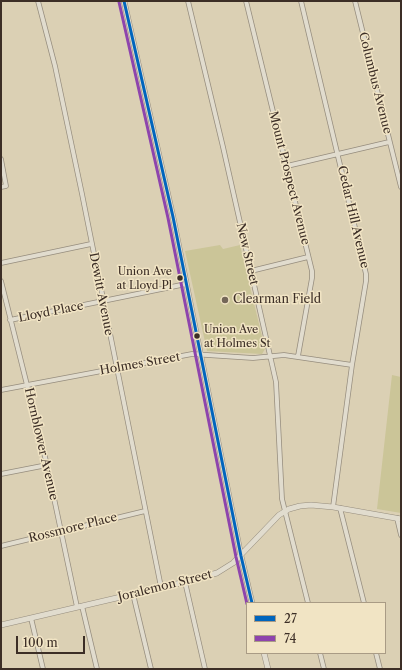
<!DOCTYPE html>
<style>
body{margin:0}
#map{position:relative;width:402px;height:670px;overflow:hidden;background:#dbd0b4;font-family:"Libre Caslon Text",serif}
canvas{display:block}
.frame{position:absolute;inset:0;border:2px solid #3c2e26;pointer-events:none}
.legend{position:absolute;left:246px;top:602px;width:140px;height:52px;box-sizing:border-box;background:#f1e4c4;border:1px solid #a99b85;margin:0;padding:5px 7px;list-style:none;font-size:12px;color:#3c2e26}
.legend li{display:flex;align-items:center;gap:8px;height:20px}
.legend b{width:20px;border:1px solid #a99b85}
.scale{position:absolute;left:16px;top:636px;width:69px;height:18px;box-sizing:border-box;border:2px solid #3c2e26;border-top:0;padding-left:5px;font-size:12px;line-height:14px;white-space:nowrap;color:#3c2e26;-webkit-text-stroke:3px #f1e4c4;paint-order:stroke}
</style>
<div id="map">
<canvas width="402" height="670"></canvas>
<div class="frame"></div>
<ul class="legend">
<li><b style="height:5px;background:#0065bd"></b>27</li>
<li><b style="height:5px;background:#8e44ad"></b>74</li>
</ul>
<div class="scale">100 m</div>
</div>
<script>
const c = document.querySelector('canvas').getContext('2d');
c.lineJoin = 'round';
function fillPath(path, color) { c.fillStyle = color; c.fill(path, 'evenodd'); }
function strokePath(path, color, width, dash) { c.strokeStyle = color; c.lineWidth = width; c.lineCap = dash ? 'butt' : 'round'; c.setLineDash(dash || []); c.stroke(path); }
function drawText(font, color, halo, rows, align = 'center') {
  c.font = font + ' "Libre Caslon Text",serif'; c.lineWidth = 3; c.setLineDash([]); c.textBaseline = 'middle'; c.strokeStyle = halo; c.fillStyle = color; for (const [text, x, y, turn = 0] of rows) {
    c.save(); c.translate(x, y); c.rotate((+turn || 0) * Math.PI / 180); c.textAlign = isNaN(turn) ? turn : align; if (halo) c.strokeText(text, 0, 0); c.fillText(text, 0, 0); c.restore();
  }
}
fillPath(new Path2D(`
 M220,245l3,4 17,-4 25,104 -3,5 -55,-3 -22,-100z
 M392,375l9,2v136l-24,-4z`), '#cbc598');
const minor = new Path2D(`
 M38,1l17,65 27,128 79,393
 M188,1l35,146 53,235 6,117 26,104
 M246,1l66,270v7l-14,78
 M301,1l65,273v7l-14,84 -19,142
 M355,1l46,186
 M1,159l5,27 -5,1
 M287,166l102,-24
 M1,263l90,-19
 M251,271l57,-14
 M1,281l46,184 30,142
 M10,320l176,-36
 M1,390l191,-36 61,4 31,-3 68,10
 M1,474l46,-9
 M340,508l24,95
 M397,518l4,17
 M1,546l144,-35
 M185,582l20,87
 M133,594l18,75
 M82,606l15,63
 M31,618l12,51
 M320,653l4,16
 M376,653l4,16`);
const tertiary = new Path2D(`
 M124,1l49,216 68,339 11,47
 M1,625l184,-43 32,-9 16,-10 46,-48 10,-6 11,-3 11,-1 22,2 68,12
 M264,653l4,16`);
strokePath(minor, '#968d7e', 5.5);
strokePath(tertiary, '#968d7e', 6);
strokePath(minor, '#e1dcce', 4);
strokePath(tertiary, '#e1dcce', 5);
strokePath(new Path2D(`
 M124,1l49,216 68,339 11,47`), '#0065bd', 3);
strokePath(new Path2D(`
 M119,2l49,216 68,339 11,47`), '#8e44ad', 3);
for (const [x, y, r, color] of [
 [180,278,3.5,"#3c2e26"],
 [225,300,4,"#746758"],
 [197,336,3.5,"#3c2e26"]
]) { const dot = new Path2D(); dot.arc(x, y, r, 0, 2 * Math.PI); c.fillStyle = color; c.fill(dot); strokePath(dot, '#f1e4c4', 1.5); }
drawText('11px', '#3c2e26', '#f1e4c4', [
 ["Union Ave",172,272],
 ["at Lloyd Pl",172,286],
 ["Union Ave",204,330,"left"],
 ["at Holmes St",204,344,"left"]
], 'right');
drawText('12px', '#3c2e26', '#f1e4c4', [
 ["Columbus Avenue",375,83,76],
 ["Mount Prospect Avenue",289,178,76],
 ["Cedar Hill Avenue",353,217,77],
 ["New Street",247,254,77],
 ["Dewitt Avenue",101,294,79],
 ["Lloyd Place",51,312,-11],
 ["Holmes Street",140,364,-10],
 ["Hornblower Avenue",41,444,77],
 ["Rossmore Place",73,528,-14],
 ["Joralemon Street",165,586,-14]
]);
drawText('12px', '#3c2e26', '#f1e4c4', [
 ["Clearman Field",233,300]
], 'left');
</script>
